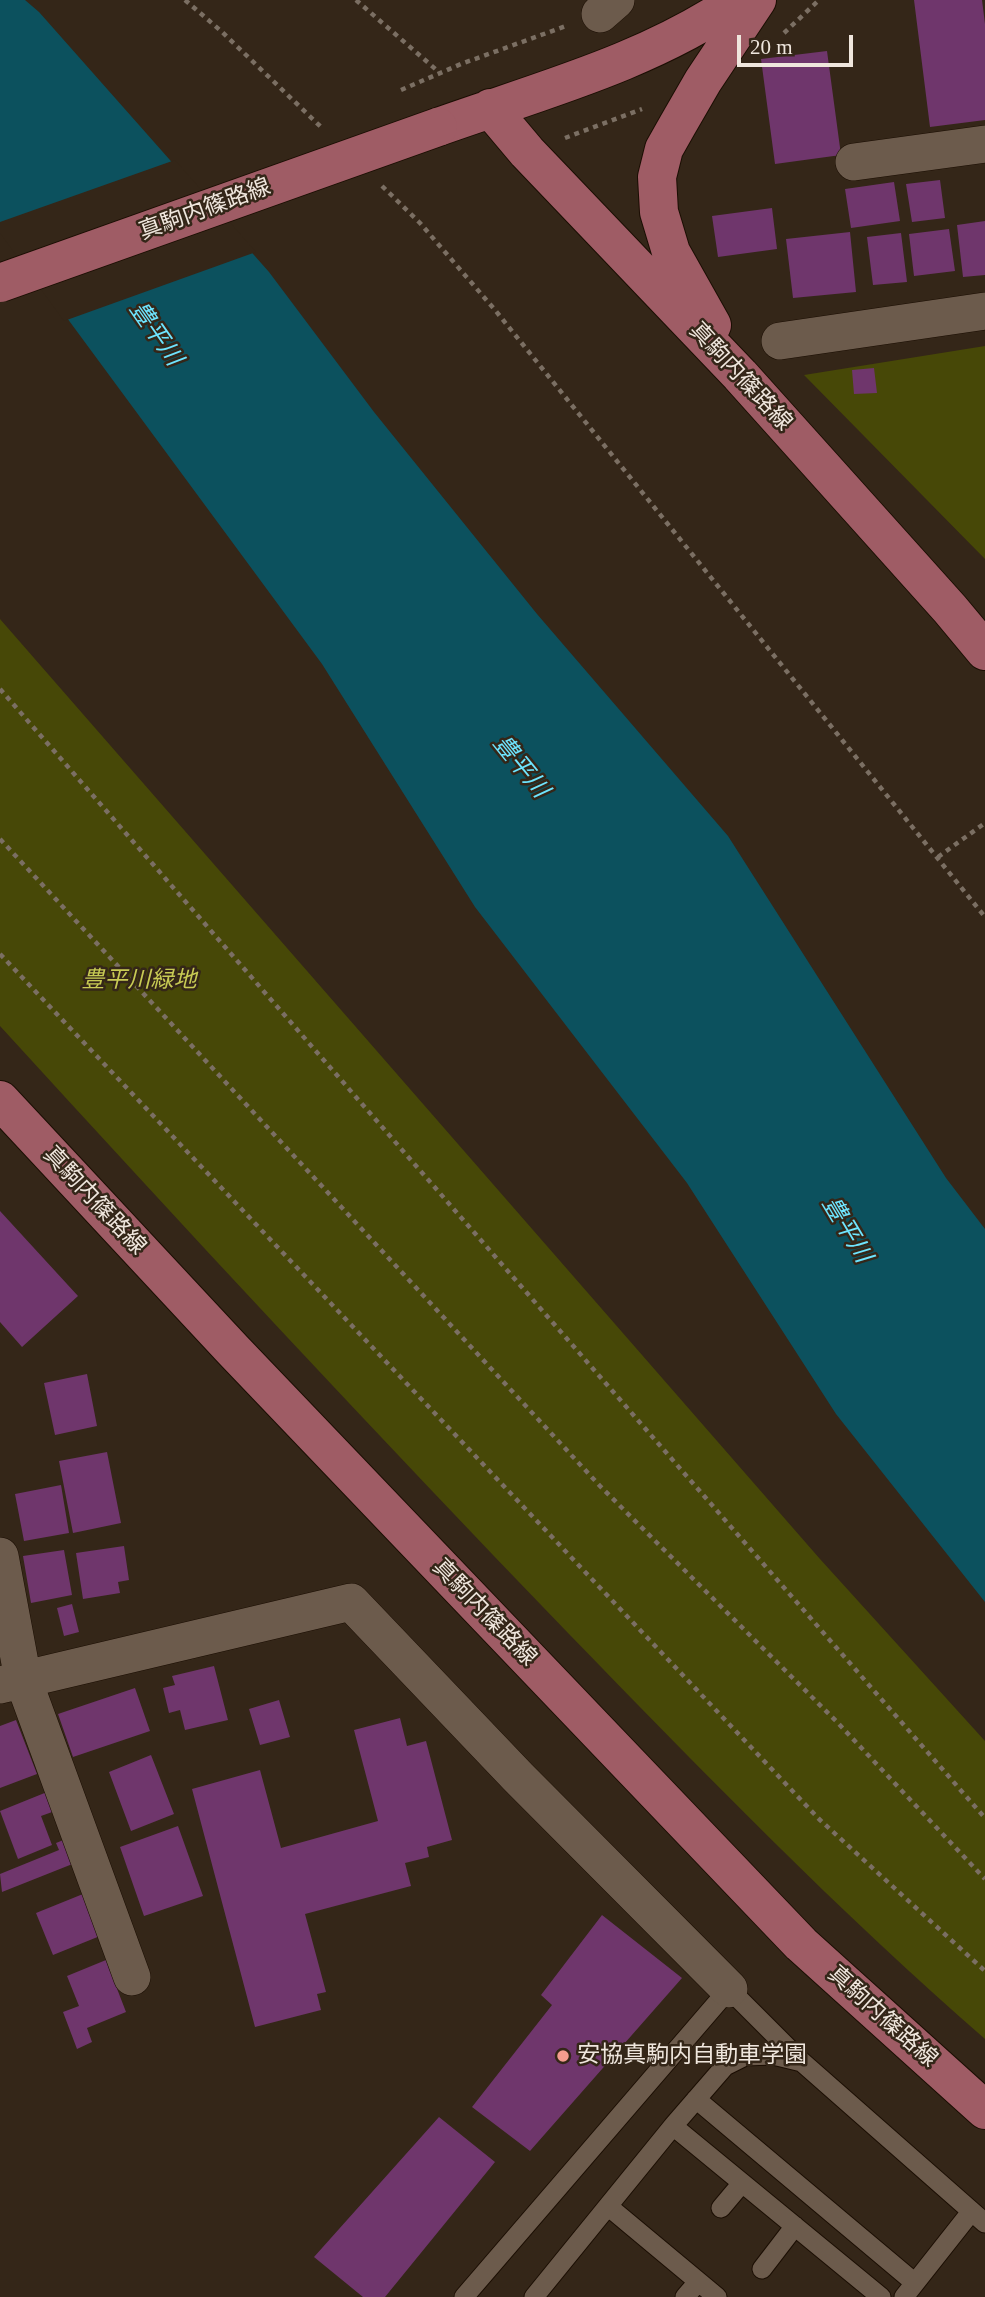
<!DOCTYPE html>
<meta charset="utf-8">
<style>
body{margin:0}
#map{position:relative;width:985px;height:2297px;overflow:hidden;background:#342618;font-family:"Times New Roman",serif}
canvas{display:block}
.scale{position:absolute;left:737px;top:35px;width:116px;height:32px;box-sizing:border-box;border:4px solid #efe6dd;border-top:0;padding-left:9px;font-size:21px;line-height:24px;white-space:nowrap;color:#efe6dd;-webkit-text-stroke:5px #342618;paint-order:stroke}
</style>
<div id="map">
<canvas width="985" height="2297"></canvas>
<div class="scale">20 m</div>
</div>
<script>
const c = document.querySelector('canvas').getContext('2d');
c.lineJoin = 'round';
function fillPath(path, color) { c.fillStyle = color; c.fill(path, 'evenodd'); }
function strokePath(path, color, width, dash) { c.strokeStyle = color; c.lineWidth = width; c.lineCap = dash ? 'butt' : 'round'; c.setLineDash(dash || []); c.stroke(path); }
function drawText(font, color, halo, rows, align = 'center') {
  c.font = font + ' "Times New Roman","Noto Sans JP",serif'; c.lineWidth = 5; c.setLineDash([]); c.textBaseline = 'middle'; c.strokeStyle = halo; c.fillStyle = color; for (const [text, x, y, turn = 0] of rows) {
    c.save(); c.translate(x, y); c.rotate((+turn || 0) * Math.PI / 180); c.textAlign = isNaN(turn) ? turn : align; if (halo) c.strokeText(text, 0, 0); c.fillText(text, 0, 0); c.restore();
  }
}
fillPath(new Path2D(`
 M985,346v213l-181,-184z
 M0,619l820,940 165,182v298c-146,-127 -282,-267 -417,-406 -192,-199 -381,-402 -568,-607z`), '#474807');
fillPath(new Path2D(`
 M0,0h25l14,12 230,260 105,140 163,202 191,222 218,342 39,51v373l-149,-188 -149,-231 -212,-276 -153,-243 -322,-437z`), '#0c515e');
fillPath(new Path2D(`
 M175,160l81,92 -192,69 -64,-88v-11z`), '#342618');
fillPath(new Path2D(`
 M914,0h68l3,24v96l-55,7z
 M827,51l14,104 -66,9 -14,-105z
 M940,180l5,38 -33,4 -6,-38z
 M894,182l6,39 -49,7 -6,-39z
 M772,208l5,41 -59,8 -6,-41z
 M985,221v54l-22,2 -6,-52z
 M949,229l6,42 -41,5 -5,-42z
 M850,232l6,60 -63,6 -7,-59z
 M901,233l6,49 -34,3 -6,-48z
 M874,368l3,25 -23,1 -2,-24z
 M0,1211l78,85 -56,51 -22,-25z
 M87,1374l10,52 -42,9 -11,-52z
 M107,1452l14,71 -48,10 -14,-72z
 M61,1485l8,48 -45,8 -9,-47z
 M124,1546l5,34 -11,2 2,11 -37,6 -7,-46z
 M64,1550l8,45 -41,8 -8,-47z
 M72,1604l7,28 -15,4 -7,-28z
 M214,1666l14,54 -43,10 -5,-20 -11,3 -6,-25 12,-3 -3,-9z
 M135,1688l15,43 -77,26 -15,-43z
 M279,1700l11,37 -30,8 -11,-36z
 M400,1718l7,28 19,-5 26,99 -25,7 2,10 -24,6 6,23 -106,28 21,78 -9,2 4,16 -66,17 -63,-238 68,-19 21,78 97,-27 -24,-91z
 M16,1720l21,54 -37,14v-62z
 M151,1755l23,59 -43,17 -22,-59z
 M47,1792l8,19 -14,5 11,29 -34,14 -18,-48z
 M178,1826l25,70 -59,20 -24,-69z
 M66,1839l9,24 -73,29 -2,-18 59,-24 -3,-7z
 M83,1894l17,42 -47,19 -17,-42z
 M602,1915l80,63 -152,173 -58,-44 80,-102 -11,-10z
 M106,1960l20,52 -39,16 5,14 -15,7 -14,-37 16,-6 -12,-30z
 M439,2117l56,45 -110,135h-22l-49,-40z`), '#6f366c');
const lane = new Path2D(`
 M696,2099l219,184
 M673,2126l208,171
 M609,2207l108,90
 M721,2208l21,-25
 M762,2269l33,-43
 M464,2297l265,-308 72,72
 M534,2297l139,-171 52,-60 20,-10 28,-1 29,7 183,161
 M685,2297l13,-15
 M904,2297l67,-85`);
const street = new Path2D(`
 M600,14l16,-14
 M854,162l131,-18
 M780,341l205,-30
 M0,1556l23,123 109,298
 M0,1685l351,-83 167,175 211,212`);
const primary = new Path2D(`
 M490,108l37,44 213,223 210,234 35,42
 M438,127c101,-36 211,-65 300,-127
 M712,325l-41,-73 -12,-40 -2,-35 7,-28 13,-23 26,-45 54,-81
 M0,1100l233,250 568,594 184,166`);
strokePath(lane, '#1b0e03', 21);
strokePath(street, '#1b0e03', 38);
strokePath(primary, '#1b0e03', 40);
strokePath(new Path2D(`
 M185,0l36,31 100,96
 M356,0l84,73
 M784,33l35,-33
 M401,90l60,-26 105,-38
 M565,138l77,-29
 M382,186l38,37 75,87 490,607
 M0,689l985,1129
 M0,839l600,647 236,235 149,158
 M938,857l47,-34
 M0,954l819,865 166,152`), '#7b6f63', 4.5, [5, 5]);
strokePath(lane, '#6c5b4c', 19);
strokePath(street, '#6c5b4c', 37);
strokePath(primary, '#9f5c65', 38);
const primaryBridge = new Path2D(`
 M0,283l438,-156`);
strokePath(primaryBridge, '#1b0e03', 40, []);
strokePath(primaryBridge, '#9f5c65', 38);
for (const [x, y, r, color] of [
 [563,2056,7,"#f59d8e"]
]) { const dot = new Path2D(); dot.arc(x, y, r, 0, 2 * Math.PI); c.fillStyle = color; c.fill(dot); strokePath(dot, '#342618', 2.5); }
drawText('23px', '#efe6dd', '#342618', [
 ["真駒内篠路線",205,210,-20],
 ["真駒内篠路線",740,377,47],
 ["真駒内篠路線",94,1201,47],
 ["真駒内篠路線",484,1613,46],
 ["真駒内篠路線",882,2017,42]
]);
drawText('italic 23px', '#c8cb54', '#342618', [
 ["豊平川緑地",139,981]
]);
drawText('23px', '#efe6dd', '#342618', [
 ["安協真駒内自動車学園",577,2056]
], 'left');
drawText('italic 24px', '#6ee5ff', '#342618', [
 ["豊平川",155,334,55],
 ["豊平川",520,767,51],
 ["豊平川",846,1230,59]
]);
</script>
